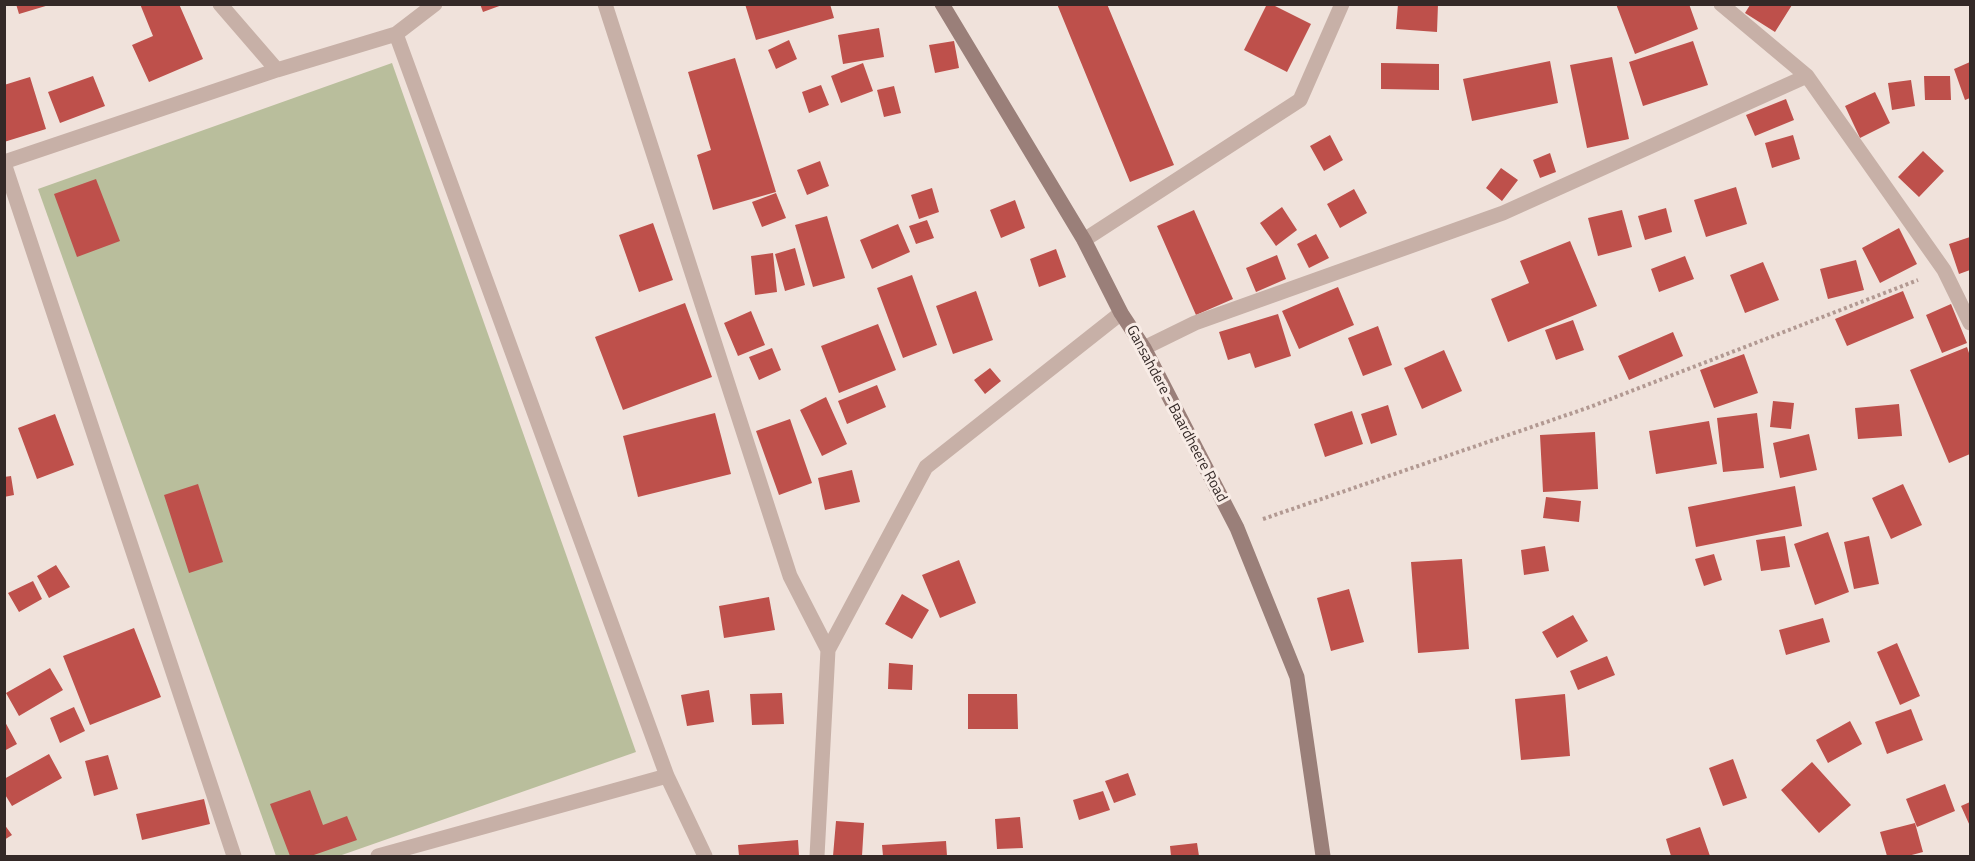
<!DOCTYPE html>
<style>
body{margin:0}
#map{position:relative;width:1975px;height:861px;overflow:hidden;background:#f0e2db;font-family:"Titillium Web",sans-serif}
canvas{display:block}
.frame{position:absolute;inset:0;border:6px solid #342927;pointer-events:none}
</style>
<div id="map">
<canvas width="1975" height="861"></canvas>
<div class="frame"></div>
</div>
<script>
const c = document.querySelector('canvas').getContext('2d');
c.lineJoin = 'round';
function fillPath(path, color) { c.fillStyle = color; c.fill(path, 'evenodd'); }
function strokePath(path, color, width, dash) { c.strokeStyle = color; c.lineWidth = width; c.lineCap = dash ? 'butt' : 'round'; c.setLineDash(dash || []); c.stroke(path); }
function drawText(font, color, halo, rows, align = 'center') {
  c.font = font + ' "Titillium Web",sans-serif'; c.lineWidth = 6; c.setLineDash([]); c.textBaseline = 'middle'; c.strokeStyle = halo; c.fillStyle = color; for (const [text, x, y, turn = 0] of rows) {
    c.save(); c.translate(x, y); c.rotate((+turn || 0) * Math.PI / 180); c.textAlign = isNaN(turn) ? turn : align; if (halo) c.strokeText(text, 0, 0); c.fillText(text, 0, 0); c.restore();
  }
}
fillPath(new Path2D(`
 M392,63l244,689 -297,104h-63l-238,-667z`), '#b9be9c');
fillPath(new Path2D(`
 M16,4h33v1l-30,9z
 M140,4h39l24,55 -54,23 -17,-37 21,-9z
 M480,4h22v1l-19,7z
 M745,4h85l4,14 -78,22z
 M1057,4h50l67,161 -44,17z
 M1267,4h4l40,20 -24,48 -43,-22z
 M1398,4h40l-1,28 -41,-3z
 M1616,4h73l9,25 -63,25z
 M1750,5h42l-17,27 -30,-19z
 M879,28l5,29 -41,7 -5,-29z
 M789,40l8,19 -21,10 -8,-19z
 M954,41l5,27 -24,5 -6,-28z
 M1693,41l15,44 -65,21 -14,-44z
 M1612,57l17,82 -42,9 -17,-83z
 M735,58l41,134 -63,18 -16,-55 14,-5 -23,-78z
 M1550,61l8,42 -86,18 -9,-42z
 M1970,62v36l-5,2 -11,-31z
 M863,63l10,28 -32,12 -10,-27z
 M1381,63l58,1v26l-58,-1z
 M93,76l12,30 -45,17 -12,-31z
 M1924,76h26l1,24h-26z
 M30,77l16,52 -42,13v-57z
 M1911,80l4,26 -23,4 -4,-27z
 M821,85l8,20 -20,8 -7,-21z
 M894,86l7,27 -17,4 -7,-27z
 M1875,92l15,31 -30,15 -15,-32z
 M1786,99l8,21 -39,16 -9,-21z
 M1330,135l13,25 -19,11 -14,-25z
 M1793,135l7,24 -28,9 -7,-25z
 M1923,151l21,20 -25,26 -21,-20z
 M1550,153l6,19 -16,6 -7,-18z
 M820,161l9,25 -22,9 -10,-25z
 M1501,168l17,12 -16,21 -16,-13z
 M96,179l24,62 -43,16 -23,-63z
 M1736,187l11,37 -41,13 -12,-37z
 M932,188l7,24 -20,7 -8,-24z
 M1354,189l13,24 -27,15 -13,-24z
 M776,193l10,25 -24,9 -10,-25z
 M1015,200l10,28 -24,10 -11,-28z
 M1282,207l15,23 -21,16 -16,-23z
 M1666,208l6,24 -27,8 -7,-24z
 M1194,210l39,89 -37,16 -39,-89z
 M1622,210l10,37 -34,9 -10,-38z
 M827,216l18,62 -32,9 -18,-62z
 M927,220l7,18 -18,6 -7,-18z
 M653,223l20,57 -34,12 -20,-57z
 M898,224l12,28 -38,17 -12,-29z
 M1899,228l18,36 -37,19 -18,-35z
 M1316,234l13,24 -20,10 -12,-24z
 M1970,237v33l-11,4 -10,-30z
 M1570,241l27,65 -89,36 -17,-43 38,-16 -9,-22z
 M795,248l10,37 -20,6 -10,-37z
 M1056,249l10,28 -27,10 -9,-28z
 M773,253l4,39 -22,3 -4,-39z
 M1277,255l9,24 -30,13 -10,-24z
 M1685,256l9,23 -35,13 -8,-23z
 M1856,260l8,30 -36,9 -8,-30z
 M1763,262l16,38 -34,13 -15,-38z
 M912,275l25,70 -34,13 -26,-70z
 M1338,287l16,38 -55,24 -17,-38z
 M976,291l17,49 -40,14 -17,-48z
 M1903,291l11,27 -67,28 -12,-27z
 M685,303l27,74 -89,33 -28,-73z
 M1951,304l16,39 -25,10 -16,-38z
 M751,311l14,34 -27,11 -14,-33z
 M1278,314l13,42 -36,12 -5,-15 -22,7 -9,-28z
 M1573,320l11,30 -28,10 -11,-30z
 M878,324l18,46 -57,23 -18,-47z
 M1378,326l14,39 -29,11 -15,-38z
 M1673,332l10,24 -54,24 -11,-24z
 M1967,347l3,9v98l-21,9 -39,-93z
 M772,348l9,22 -22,10 -10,-23z
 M1444,350l18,41 -40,18 -18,-41z
 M1744,354l14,39 -44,15 -14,-38z
 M990,368l11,13 -16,13 -11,-14z
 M877,385l9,22 -39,17 -9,-23z
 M826,397l21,47 -25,12 -22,-46z
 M1773,401l21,2 -3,26 -21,-2z
 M1899,404l3,32 -44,3 -3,-31z
 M1388,405l9,30 -26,9 -10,-30z
 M1352,411l11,33 -38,13 -11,-33z
 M715,413l16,61 -93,23 -15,-61z
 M1757,413l7,55 -41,4 -6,-54z
 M55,414l19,51 -37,14 -19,-51z
 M790,419l22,64 -33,12 -23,-64z
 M1709,421l8,43 -61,10 -7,-43z
 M1595,432l3,57 -55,3 -3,-57z
 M1809,434l8,36 -37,8 -7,-35z
 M852,470l8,32 -35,8 -7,-32z
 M11,476l3,19 -10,2v-20z
 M198,484l25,78 -34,11 -25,-78z
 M1903,484l19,41 -31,14 -19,-41z
 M1795,486l7,40 -106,21 -8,-40z
 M1546,497l35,4 -2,21 -36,-4z
 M1828,532l21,60 -34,13 -21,-61z
 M1785,536l5,31 -29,4 -5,-31z
 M1869,536l10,48 -25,5 -10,-47z
 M1545,546l4,25 -25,4 -3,-25z
 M1714,554l8,26 -18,6 -9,-27z
 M1462,559l7,90 -51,4 -7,-91z
 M959,560l17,43 -36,15 -18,-43z
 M56,565l14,22 -21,11 -12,-22z
 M33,581l9,18 -23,13 -11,-19z
 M1349,589l15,53 -33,9 -14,-53z
 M902,594l27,16 -17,29 -27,-15z
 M769,597l6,33 -51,8 -5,-32z
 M1573,615l15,26 -31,17 -15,-26z
 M1823,618l7,24 -44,13 -7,-25z
 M134,628l27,69 -71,28 -27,-69z
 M1897,643l23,53 -20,9 -23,-53z
 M1607,656l8,19 -37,15 -8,-19z
 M889,663l24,2 -1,25 -24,-1z
 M50,668l13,22 -44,26 -13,-23z
 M709,690l5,32 -27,4 -6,-31z
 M782,693l2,31 -32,1 -2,-31z
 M968,694h49l1,35h-50z
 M1565,694l5,62 -49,4 -6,-61z
 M74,707l11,24 -25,12 -10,-25z
 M1911,709l12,31 -36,14 -12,-32z
 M4,720l13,24 -13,7z
 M1850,721l12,23 -34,19 -12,-23z
 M49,754l13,24 -50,28 -8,-13v-14z
 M108,755l10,34 -24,7 -9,-35z
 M1733,759l14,39 -24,8 -14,-38z
 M1812,762l39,43 -32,28 -38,-43z
 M1128,773l8,22 -22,8 -9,-22z
 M1945,784l10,27 -38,16 -11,-28z
 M310,790l13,35 24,-9 10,24 -46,16h-21l-20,-52z
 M1103,791l7,19 -31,10 -6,-20z
 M204,799l6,25 -68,16 -6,-26z
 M1970,802v24l-9,-20z
 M1020,817l3,31 -26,1 -2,-30z
 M836,821l28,2 -2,33h-29z
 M1915,823l8,29 -15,4h-21l-7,-24z
 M4,824l8,11 -8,5z
 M1700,827l10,29h-39l-5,-17z
 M798,840l1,16h-60l-1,-11z
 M946,841l1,15h-64l-1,-11z
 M1197,843l2,13h-28l-1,-10z`), '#be504b');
strokePath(new Path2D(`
 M1263,519l327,-112 328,-127`), '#b29992', 4, [3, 3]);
strokePath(new Path2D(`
 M220,4l57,66
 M605,4l185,572 38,74
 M1721,4l86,72 137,194 26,53
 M396,34l271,742 38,80
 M4,162l273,-92 119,-36 39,-30
 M4,163l230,693
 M1084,240l216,-140 42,-96
 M1144,348l51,-25 308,-110 304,-137
 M378,856l289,-80
 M817,856l11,-206 98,-183 195,-154`), '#c7b0a7', 15);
strokePath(new Path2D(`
 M942,4l142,236 37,73 23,35 93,180 60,149 26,179`), '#9a7f79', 15);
drawText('15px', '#342927', '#f8ece6', [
 ["Gansahdere - Baardheere Road",1176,414,62]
]);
</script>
